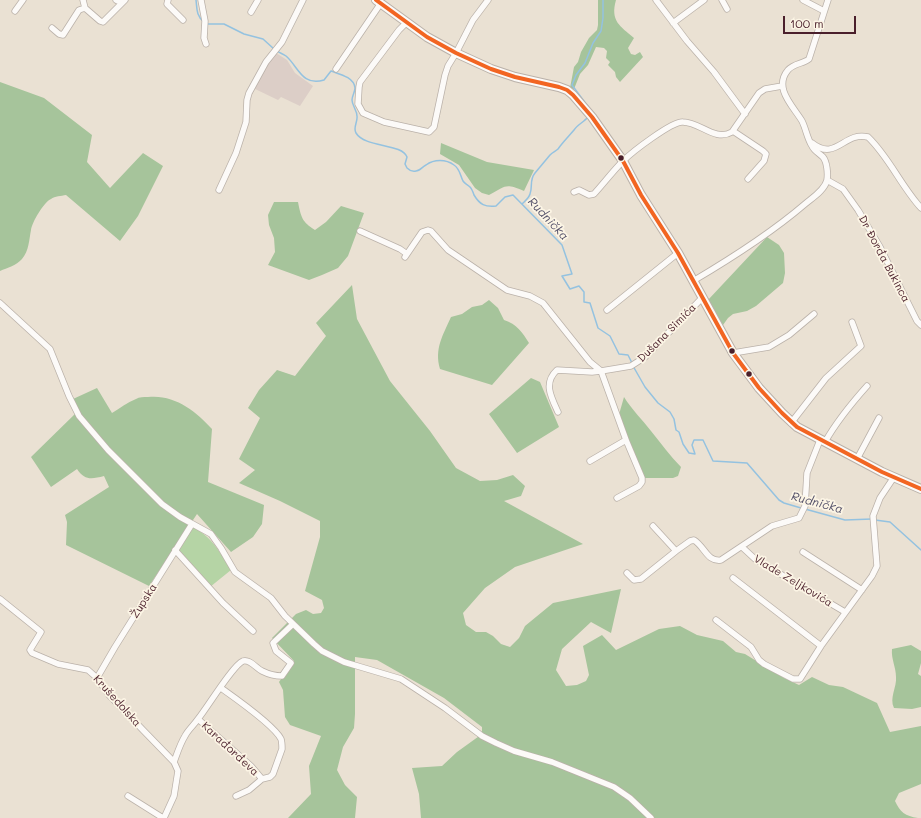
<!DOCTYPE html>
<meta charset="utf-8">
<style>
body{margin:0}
#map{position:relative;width:921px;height:818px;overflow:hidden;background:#eae1d3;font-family:Mali,sans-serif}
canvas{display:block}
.scale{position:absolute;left:783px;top:16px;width:73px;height:18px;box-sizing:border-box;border:2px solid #4a1f2b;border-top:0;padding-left:5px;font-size:12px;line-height:14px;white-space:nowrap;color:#4a1f2b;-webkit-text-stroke:3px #fcf5e5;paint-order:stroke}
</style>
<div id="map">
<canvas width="921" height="818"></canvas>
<div class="scale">100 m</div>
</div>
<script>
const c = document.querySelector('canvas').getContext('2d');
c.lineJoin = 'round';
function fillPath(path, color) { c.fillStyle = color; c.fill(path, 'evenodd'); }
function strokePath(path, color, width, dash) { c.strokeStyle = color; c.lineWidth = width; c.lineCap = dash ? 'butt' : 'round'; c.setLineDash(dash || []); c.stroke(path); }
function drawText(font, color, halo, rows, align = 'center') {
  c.font = font + ' Mali,sans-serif'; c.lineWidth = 3.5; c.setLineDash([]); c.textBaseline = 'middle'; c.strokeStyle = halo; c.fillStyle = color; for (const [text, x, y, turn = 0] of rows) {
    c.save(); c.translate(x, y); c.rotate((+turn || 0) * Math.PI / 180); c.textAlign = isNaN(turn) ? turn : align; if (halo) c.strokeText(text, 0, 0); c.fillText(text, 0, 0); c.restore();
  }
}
fillPath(new Path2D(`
 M276,53l11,7 8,13 18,13 -13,20 -19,-9 -3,3 -25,-12 17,-29z`), '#dccec7');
fillPath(new Path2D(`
 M193,527c20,11 26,24 38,43l-21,17 -33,-37z`), '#b5d4a5');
fillPath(new Path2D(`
 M598,0h18c-6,21 4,26 18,38l-6,10 3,6 4,1 5,-3 3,5 -23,25 -4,-5 -1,-5 -7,-7 2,-3 -4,-4 1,-7 -3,-3 -8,-1 -8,18 -8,9 -6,15 -4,-1 4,-21 4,-5 3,-10 8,-14 8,-8 1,-5z
 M0,82l44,16 48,37 -5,27 23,26 33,-35 20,13 -25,50 -18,25 -54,-46c-5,1 -11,1 -15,4 -7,3 -19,23 -20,31 -2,10 -2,21 -9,29 -5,6 -15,9 -22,12z
 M441,143l46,19 47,8 -10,21c-20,-8 -17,-5 -35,4l-7,-2 -7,-5 -16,-23 -19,-11z
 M274,202h24c3,15 4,20 17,28l11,-8 15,-16 23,7 -16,43 -10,12 -16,7 -13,5 -41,-15 7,-13 -1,-14 -5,-13 -1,-10z
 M767,237l12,8 5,8 1,20 -2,10 -27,23 -9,5 -14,3 -5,4 -5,7 -15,-25z
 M352,285l5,34 33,62 40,50 26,37 24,13 17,-1 16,-5 12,11 -4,10 -17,5 79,43 -68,23 -30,21 -22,25 3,12 10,7h10l7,4 8,8 9,3 9,-9 6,-12 28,-23 68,-14 -10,44 -20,-11 -29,27 -6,21 10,16 11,-1 9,-4 3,-6 -6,-29 19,-11 14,15 43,-21 21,-3 17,9 26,6 13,11 9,2 39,24 15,7 13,-8 17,8 14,2 34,16 13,29 31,-6v58l-22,9 -4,8c5,11 10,15 23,17h-497l-2,-24 -7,-26 30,-2 15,-14 25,-18v-7l-38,-29 -67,-38 -22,-3v57l-1,14 -11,19 -6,23 8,15 12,12 -2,21h-67l23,-24 -2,-28 12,-30 -31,-11 -5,-8 -2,-27 -4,-8 15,-21 -22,-23 24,-24 10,-4 7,4 8,-1 3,-5 -2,-8 -17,-9 15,-54v-16l-40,-20 -41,-18 16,-13 -16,-11 21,-41 -12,-10 11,-18 18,-20 18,6 31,-40 -10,-13z
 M489,300l9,8 6,12c13,4 18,12 25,23l-37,42 -52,-16c-6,-20 3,-34 11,-52l11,-3 10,-7 10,-2z
 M531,378l9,4 19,45 -42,26 -28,-39z
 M97,388l15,25c8,-5 16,-11 24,-14 3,-2 8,-2 12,-2 26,-3 48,14 64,32l-4,53 56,23 -2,19 -9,13 -22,15 -34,-38 -48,72 -83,-41 1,-23 -2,-7 44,-28 -5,-11c-12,3 -19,5 -27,-7l-26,18 -20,-30 46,-45 -4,-13z
 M624,397c8,13 18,22 27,34 10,12 19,25 30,36l-3,9 -5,2h-31l-24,-60z
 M911,645l10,6v12l-3,11 3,2v31l-9,2 -18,-1c-5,-10 3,-21 2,-31 0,-10 -5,-18 -4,-28z`), '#a6c49b');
strokePath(new Path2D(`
 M196,0c1,8 0,16 8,22
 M207,24h17l20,10 19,5 11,10
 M277,51c3,2 6,3 9,5 12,10 16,31 38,24l7,-9c8,3 23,6 24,17 0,4 -3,8 -3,12 0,6 6,11 5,18 0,5 -4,10 -1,15 9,15 46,10 51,24l-2,7 2,4c2,2 5,4 9,3 4,0 6,-4 10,-6 8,-6 20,-6 28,0 6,4 6,10 9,16 2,3 4,3 7,6 2,2 3,5 4,8 6,10 11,12 22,11l9,-9 8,-2 49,50 10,29 -10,2 8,13 9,-3 5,6v10l6,1 8,25 12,8 9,18 9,1 4,8
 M592,112l-20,-27 4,-10 9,-12 8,-20 8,-12 2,-13v-18
 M522,204c3,-3 7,-6 8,-10 3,-7 -1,-14 5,-21 5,-6 10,-12 15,-18 3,-3 6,-4 8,-6 4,-6 11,-13 16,-19 3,-5 10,-8 14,-13
 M633,366l12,21 13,16 12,9 4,7 2,11 3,2 4,12 6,9 6,1 -3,-9 2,-5h9l10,21 34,2 32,37 5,3 17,5
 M805,509l40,11 27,-1
 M875,520l15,2 31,28`), '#94c2e0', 1.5);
const street = new Path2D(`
 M83,0l2,8
 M116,0l6,3 3,-3
 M168,0l-1,4 16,16
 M201,0l4,21 -1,17 2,6
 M656,0l31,41 27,31 31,42
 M722,0l5,9
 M803,0l21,11
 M15,11l8,-11
 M251,12l7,-12
 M407,22l-8,8 -39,52 -1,5 -1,17 5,9 21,9 45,10 5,-5 11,-52 3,-9 8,-13 17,-33 15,-20
 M673,23l31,-23
 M52,28l7,6 4,1 16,-25 6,-2 15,13 3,1 19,-19
 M336,69l45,-66
 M733,131l30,20 3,3 -2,7 -16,18
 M812,143c24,19 32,-12 56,-6 21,20 33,49 53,71
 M827,180l16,9 15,21 22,37 37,74 4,4
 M219,190l17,-37 10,-31 1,-22 2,-7 17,-31 16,-20 21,-42
 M574,192l5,-2 10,5 5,-1c10,-11 19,-23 29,-33 9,-9 49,-40 60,-39 17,0 32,20 49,10l27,-39 6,-4 17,-3
 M360,231l40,18 7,5
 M405,257l17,-25 6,-2 3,1 17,19 59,40 23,6 13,7 47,59 11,9 25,69 16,38v4l-3,4 -22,12
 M693,281c39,-23 77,-47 112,-77 7,-6 20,-14 22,-24 1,-7 0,-18 -4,-23 -4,-4 -9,-6 -11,-11 -5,-8 -6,-17 -10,-25 -9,-15 -29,-33 -14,-51 6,-7 15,-6 21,-11l19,-59
 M0,303l50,46 19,47 10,20 29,34 54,54 18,13 31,17 10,14 14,24 36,26 14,18 29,28 8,7 22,11 57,17 44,29 37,28 14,7 18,8 38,11 62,25 16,11 21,20
 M607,310l71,-57
 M733,353l36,-6 20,-12 25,-21
 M558,412c-7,-15 -15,-29 -1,-42l35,2 9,-1 30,-5 14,-9 57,-59
 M791,423l35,-45 35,-32 -9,-24
 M825,442c12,-21 25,-37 42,-56
 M857,459l22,-41
 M590,461l36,-21
 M653,526l23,25 14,-10 4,-1c11,7 13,22 27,20l51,-34 27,-8 6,-12 2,-33 13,-33
 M742,547l13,12 90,53
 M175,550l48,53 30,28
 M803,552l59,38
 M627,573l7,7 7,-1 35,-28
 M733,578l88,68
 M0,599l41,33 -11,18 2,3 26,11 30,6 9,8 12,17 65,67
 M716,620l35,27 8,13 5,4 29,15h7l21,-33 51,-70 5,-10 -4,-50 7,-18 14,-21
 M97,678l18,-31 77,-123
 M221,688c14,10 53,37 60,51 1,3 1,7 1,10l-9,25 -3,3 -8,2 -13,11 -13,6
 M198,719l53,47 11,13
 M128,796l35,22
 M164,818l10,-22 4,-25 -4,-9c3,-8 6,-18 11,-26 3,-6 9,-11 13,-17 9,-11 35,-54 45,-58 7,-2 13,7 19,10 6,3 13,5 20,5l9,-13 -15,-12 -3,-8 20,-19`);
const secondary = new Path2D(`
 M376,0l51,37 29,16 35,16 24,8 44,10 8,3 6,5 19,22 31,44 18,34 37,58 55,100 26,35 23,25 15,14 85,45 39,17`);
strokePath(street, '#bab1a9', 7);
strokePath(secondary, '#bab1a9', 10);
strokePath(street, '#fcfaf8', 5.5);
strokePath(secondary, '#fcfaf8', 8);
strokePath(new Path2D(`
 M376,0l51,37 29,16 35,16 24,8 44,10 8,3 6,5 19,22 31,44 18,34 37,58 55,100 26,35 23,25 15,14 85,45 39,17`), '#f26522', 4);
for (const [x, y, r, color] of [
 [621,158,3.5,"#4a1f2b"],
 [732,351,3.5,"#4a1f2b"],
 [749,374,3.5,"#4a1f2b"]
]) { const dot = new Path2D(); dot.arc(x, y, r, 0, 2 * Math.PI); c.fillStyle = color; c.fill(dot); strokePath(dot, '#fcf5e5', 1.5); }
drawText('11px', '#4a1f2b', '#fcf5e5', [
 ["Dr Đorđa Bukinca",884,259,62],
 ["Dušana Simića",667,333,-45],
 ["Vlade Zeljkovića",793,581,31],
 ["Župska",144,601,-58],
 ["Krušedolska",117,701,48],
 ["Karađorđeva",230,749,43]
]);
drawText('italic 12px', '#57546c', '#fcf5e5', [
 ["Rudnička",548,219,47],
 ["Rudnička",817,503,15]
]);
</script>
